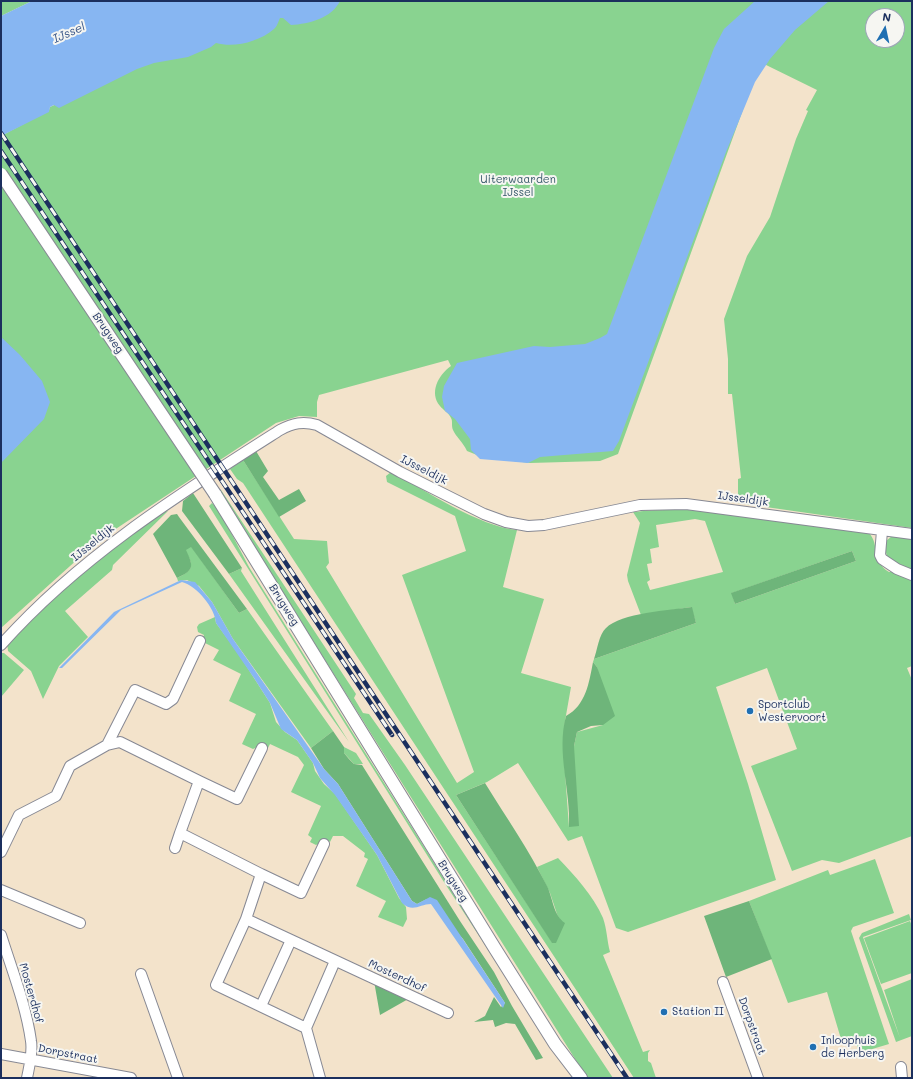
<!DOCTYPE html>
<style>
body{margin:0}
#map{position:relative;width:913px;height:1079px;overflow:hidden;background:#f3e3cb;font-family:Mali,sans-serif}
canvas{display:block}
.frame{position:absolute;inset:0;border:2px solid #1b2f5e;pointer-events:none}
.north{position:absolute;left:865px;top:8px;width:40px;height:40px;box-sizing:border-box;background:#f6f6f2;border:1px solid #9ea6b7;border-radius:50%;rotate:9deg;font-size:11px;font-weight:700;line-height:16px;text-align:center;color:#1b2f5e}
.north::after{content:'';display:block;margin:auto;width:14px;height:18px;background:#1f6fb2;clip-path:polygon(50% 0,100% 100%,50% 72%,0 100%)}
</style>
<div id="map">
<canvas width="913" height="1079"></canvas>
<div class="frame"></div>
<div class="north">N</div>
</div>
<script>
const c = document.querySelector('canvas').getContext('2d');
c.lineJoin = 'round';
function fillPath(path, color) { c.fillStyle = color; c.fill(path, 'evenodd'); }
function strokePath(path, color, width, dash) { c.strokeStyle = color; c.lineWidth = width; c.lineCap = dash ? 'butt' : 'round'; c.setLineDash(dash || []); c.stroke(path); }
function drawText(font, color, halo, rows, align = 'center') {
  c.font = font + ' Mali,sans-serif'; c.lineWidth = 4; c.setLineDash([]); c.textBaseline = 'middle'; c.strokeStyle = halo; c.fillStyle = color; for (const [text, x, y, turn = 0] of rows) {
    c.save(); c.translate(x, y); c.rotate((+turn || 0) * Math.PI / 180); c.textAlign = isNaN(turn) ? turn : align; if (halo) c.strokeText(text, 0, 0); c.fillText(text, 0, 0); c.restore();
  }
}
fillPath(new Path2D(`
 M1,1h31l-31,15z
 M334,1h578v527l-174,-25v-24l3,-1 -9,-84h-4v-35l-4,-40 23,-63 23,-39 26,-78 12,-28 -2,-1 11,-20 -55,-27 -9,19 -135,372 -18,7 -70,2 -48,-6 -15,-6c-4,-9 -11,-14 -14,-21 -2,-4 0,-9 -2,-12 -2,-5 -8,-8 -11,-12 -11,-13 -2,-31 11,-40l-3,-6 -129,35 -2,7v15l-18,-1 -23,7 -177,117 -98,88v-492l48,-26 1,-3 84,-39 73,-24 66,-30zM873,16h24v24h-24z
 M243,460l51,79 33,2 2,22 -3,4 131,216 17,-11 -72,-197 64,-24 -11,-35 -68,-34 -1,-6 5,-4c36,19 87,54 126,58l-14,57 41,12 -23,74 50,14 -6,34 -2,24 6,82 5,-81 3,-14 26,-7 -6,-58 -4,-5 1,-3 102,-36 -5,-16 -50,8 -13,-34 -1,-6 13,-52 -7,-11c78,-9 158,10 236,21 11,12 2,28 20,39h3l20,7v87l-5,2 5,12v156l-73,27 -17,-3 -30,11 -41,-105 46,-17 -30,-81 -51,19 32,97 28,96 -148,52 -12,-4 -34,-92 -14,5 -50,-78 -31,19 -31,13 96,147 8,-22 -3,-6 -7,-21 -13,-26 21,-9c17,18 35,37 45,60 4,11 4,23 7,34l-7,3 40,97 7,-2 -2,3v8l3,2 5,15h-22l-391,-595 -6,-4 -7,-10zM695,519l10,2 18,51 -73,18 -3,-8 3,-2 -3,-16 5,-1 -2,-14 9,-2 -3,-22zM852,551l4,10 -121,43 -3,-11z
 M221,490l135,204 -2,4 9,15 6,1 36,51 208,313h-26l-368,-587z
 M212,499l5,7 32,61 249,398 -56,-86 -233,-373 3,-3 2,2z
 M168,511l-55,54 -1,5 -47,41 23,26 -29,29 -16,33 -12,-28 -23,-20 -1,-8c47,-50 100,-92 156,-131z
 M892,536l20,2v33c-18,-7 -29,-9 -26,-30z
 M191,546l48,67 8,-4 86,122 -22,17 -78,-109 -21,-37 -13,-16 -12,-6 -9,1 -1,-3c17,-8 17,-12 8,-28z
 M242,568l-1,3 108,171 -120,-168z
 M215,617l1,6 22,30 32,50 6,19 9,10 12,8 16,23 2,8 9,13 11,10 42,61 22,43 7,9 1,12 -4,8 -25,-10 8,-16 -30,-15 12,-27 -4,-2 1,-4 -22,-17h-10l-3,6 -3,-2 -11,5 -6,-3 2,-4 -4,-3 13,-29 -30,-14 13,-27 -6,-8 -28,-13 -2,4 -6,-3 -9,4 -11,-5 14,-30 -27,-13 12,-27 -28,-14 6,-10 -18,-9 3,-6 -6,-3 -1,-5 2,-3z
 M1,653h3l20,17 -23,27z
 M344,747l12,6 7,11h-9l-10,-11z
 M875,859l19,54 -41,14 -2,4 38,113 -30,9 -4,-15 -14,1 -14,-47 -39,11 -39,-102 79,-31 2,5z
 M909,914l2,6 -48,17 37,101 -16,-48 28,-11v57l-16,6 -37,-104 3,-5z
 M910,921l2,5v47l-31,11 -17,-46z`), '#89d390');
fillPath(new Path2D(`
 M256,451l12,20 -5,6 16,23 20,-11 7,12 -27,16 -36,-57z
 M193,493l49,75 -13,6 -47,-63 1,-10z
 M177,514l2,3 68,92 -8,4 -48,-66 -5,3c8,17 8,20 -9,28l-24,-44 18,-19z
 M852,551l4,10 -121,43 -4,-11z
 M692,607l4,16 -102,36c3,-8 5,-25 12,-31 15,-15 64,-18 86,-21z
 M593,662l4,5 18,49 -12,9 -12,1 -14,6 -3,14 5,80 -10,1c2,-36 -13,-75 -3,-111 20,-11 23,-33 27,-54z
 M333,731l11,16v6l5,6 5,5 8,1 98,156 34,51 18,34 31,52 -7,2 -21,-36 -9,-1 -11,4 -2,-7 -19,2 11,-6 9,-19 7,10 4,-4 -42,-64 -36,-40 -10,5 -5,-3 -74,-117 -14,-15 -13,-21z
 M485,783c21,34 44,67 62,103 6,12 6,29 18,37l-9,20h-4l-96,-148z
 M749,901l23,58 -46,18 -22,-61z
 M374,981l36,17 -30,17z`), '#6eb57a');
fillPath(new Path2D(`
 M32,1h308c-8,17 -31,23 -49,24l-8,-7h-3c-2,4 -3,9 -6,11 -15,13 -40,19 -58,14l-5,4 -23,10 -34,6 -17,6 -78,39 -5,-3 -4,2 -1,5 -48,24v-120z
 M755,1h74l-34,29 -25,29 -15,23 -29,70 -107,289 -6,10 -73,6 -12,6 -48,-4 -9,-9 -1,-11 -15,-20 -10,-8 -3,-14 2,-11 13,-23 77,-17 16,1 35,-3 15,-6 7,-4 107,-286 10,-19z
 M1,337l19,18 22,26 8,21 -6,17 -43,44z
 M181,580l14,2 17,20 21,37 91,130 14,15 74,117 5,3 13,-7 7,3 68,103 -2,5 -72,-104c-11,0 -18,9 -29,-1l-25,-48 -42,-60 -15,-17 -7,-15 -16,-23 -16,-11 -11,-26 -16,-25 -38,-55c-1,-15 -19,-37 -34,-41l-61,28 -59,58h-3l55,-56z`), '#87b6f2');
const minor = new Path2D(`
 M882,531l-2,24 2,4 15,10 15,6
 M200,641l-27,58 -7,5 -31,-14 -28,55 13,-3 79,39 -19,52 81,41 -15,45 202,94
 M1,645c79,-89 180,-152 279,-215 13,-7 23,-9 37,-5l83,47 84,42 22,8 22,4 16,-1 96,-20 46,-1 226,30
 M199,781l38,18 25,-51
 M175,848l5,-15
 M1,852l18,-37 37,-19 14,-30 37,-21
 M261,874l40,19 23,-49
 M1,890l79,33
 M246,919l-30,66 90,43
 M1,935c11,35 25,70 30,106 2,12 -2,26 -4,37
 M141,974l37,104
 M723,982l35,96
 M261,1006l30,-66
 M1,1054l130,24
 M901,1067l1,11
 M320,1078l-14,-50 29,-67`);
const major = new Path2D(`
 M215,494l279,453 61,97 26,34`);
strokePath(minor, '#878994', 12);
strokePath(major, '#878994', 14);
strokePath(minor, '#fff', 10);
strokePath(major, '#fff', 12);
const rail = new Path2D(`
 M1,133l626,945
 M1,151l391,584`);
strokePath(rail, '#1b2f5e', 4.5);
strokePath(rail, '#f6f6f2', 3, [9]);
const majorBridge = new Path2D(`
 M1,174l214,320`);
strokePath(majorBridge, '#878994', 14, []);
strokePath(majorBridge, '#fff', 12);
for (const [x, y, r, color] of [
 [750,711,4,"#1f6fb2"],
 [664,1012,4,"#1f6fb2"],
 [813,1047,4,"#1f6fb2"]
]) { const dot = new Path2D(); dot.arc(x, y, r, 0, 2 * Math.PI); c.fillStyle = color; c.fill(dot); strokePath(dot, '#f6f6f2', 1.5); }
drawText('11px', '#36586a', '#f6f6f2', [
 ["Uiterwaarden",518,180],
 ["IJssel",518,193]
]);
drawText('11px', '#1b2f5e', '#f6f6f2', [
 ["Brugweg",108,333,56],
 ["IJsseldijk",424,470,27],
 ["IJsseldijk",743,499,8],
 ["IJsseldijk",93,543,-39],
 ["Brugweg",284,605,58],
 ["Brugweg",453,881,58],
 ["Mosterdhof",397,976,25],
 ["Mosterdhof",31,993,74],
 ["Dorpstraat",752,1026,70],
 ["Dorpstraat",68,1054,11]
]);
drawText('11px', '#1b2f5e', '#f6f6f2', [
 ["Sportclub",758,705],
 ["Westervoort",758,718],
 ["Station II",672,1012],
 ["Inloophuis",821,1041],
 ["de Herberg",821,1054]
], 'left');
drawText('italic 12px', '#3b588a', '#f6f6f2', [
 ["IJssel",69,33,-24]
]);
</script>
